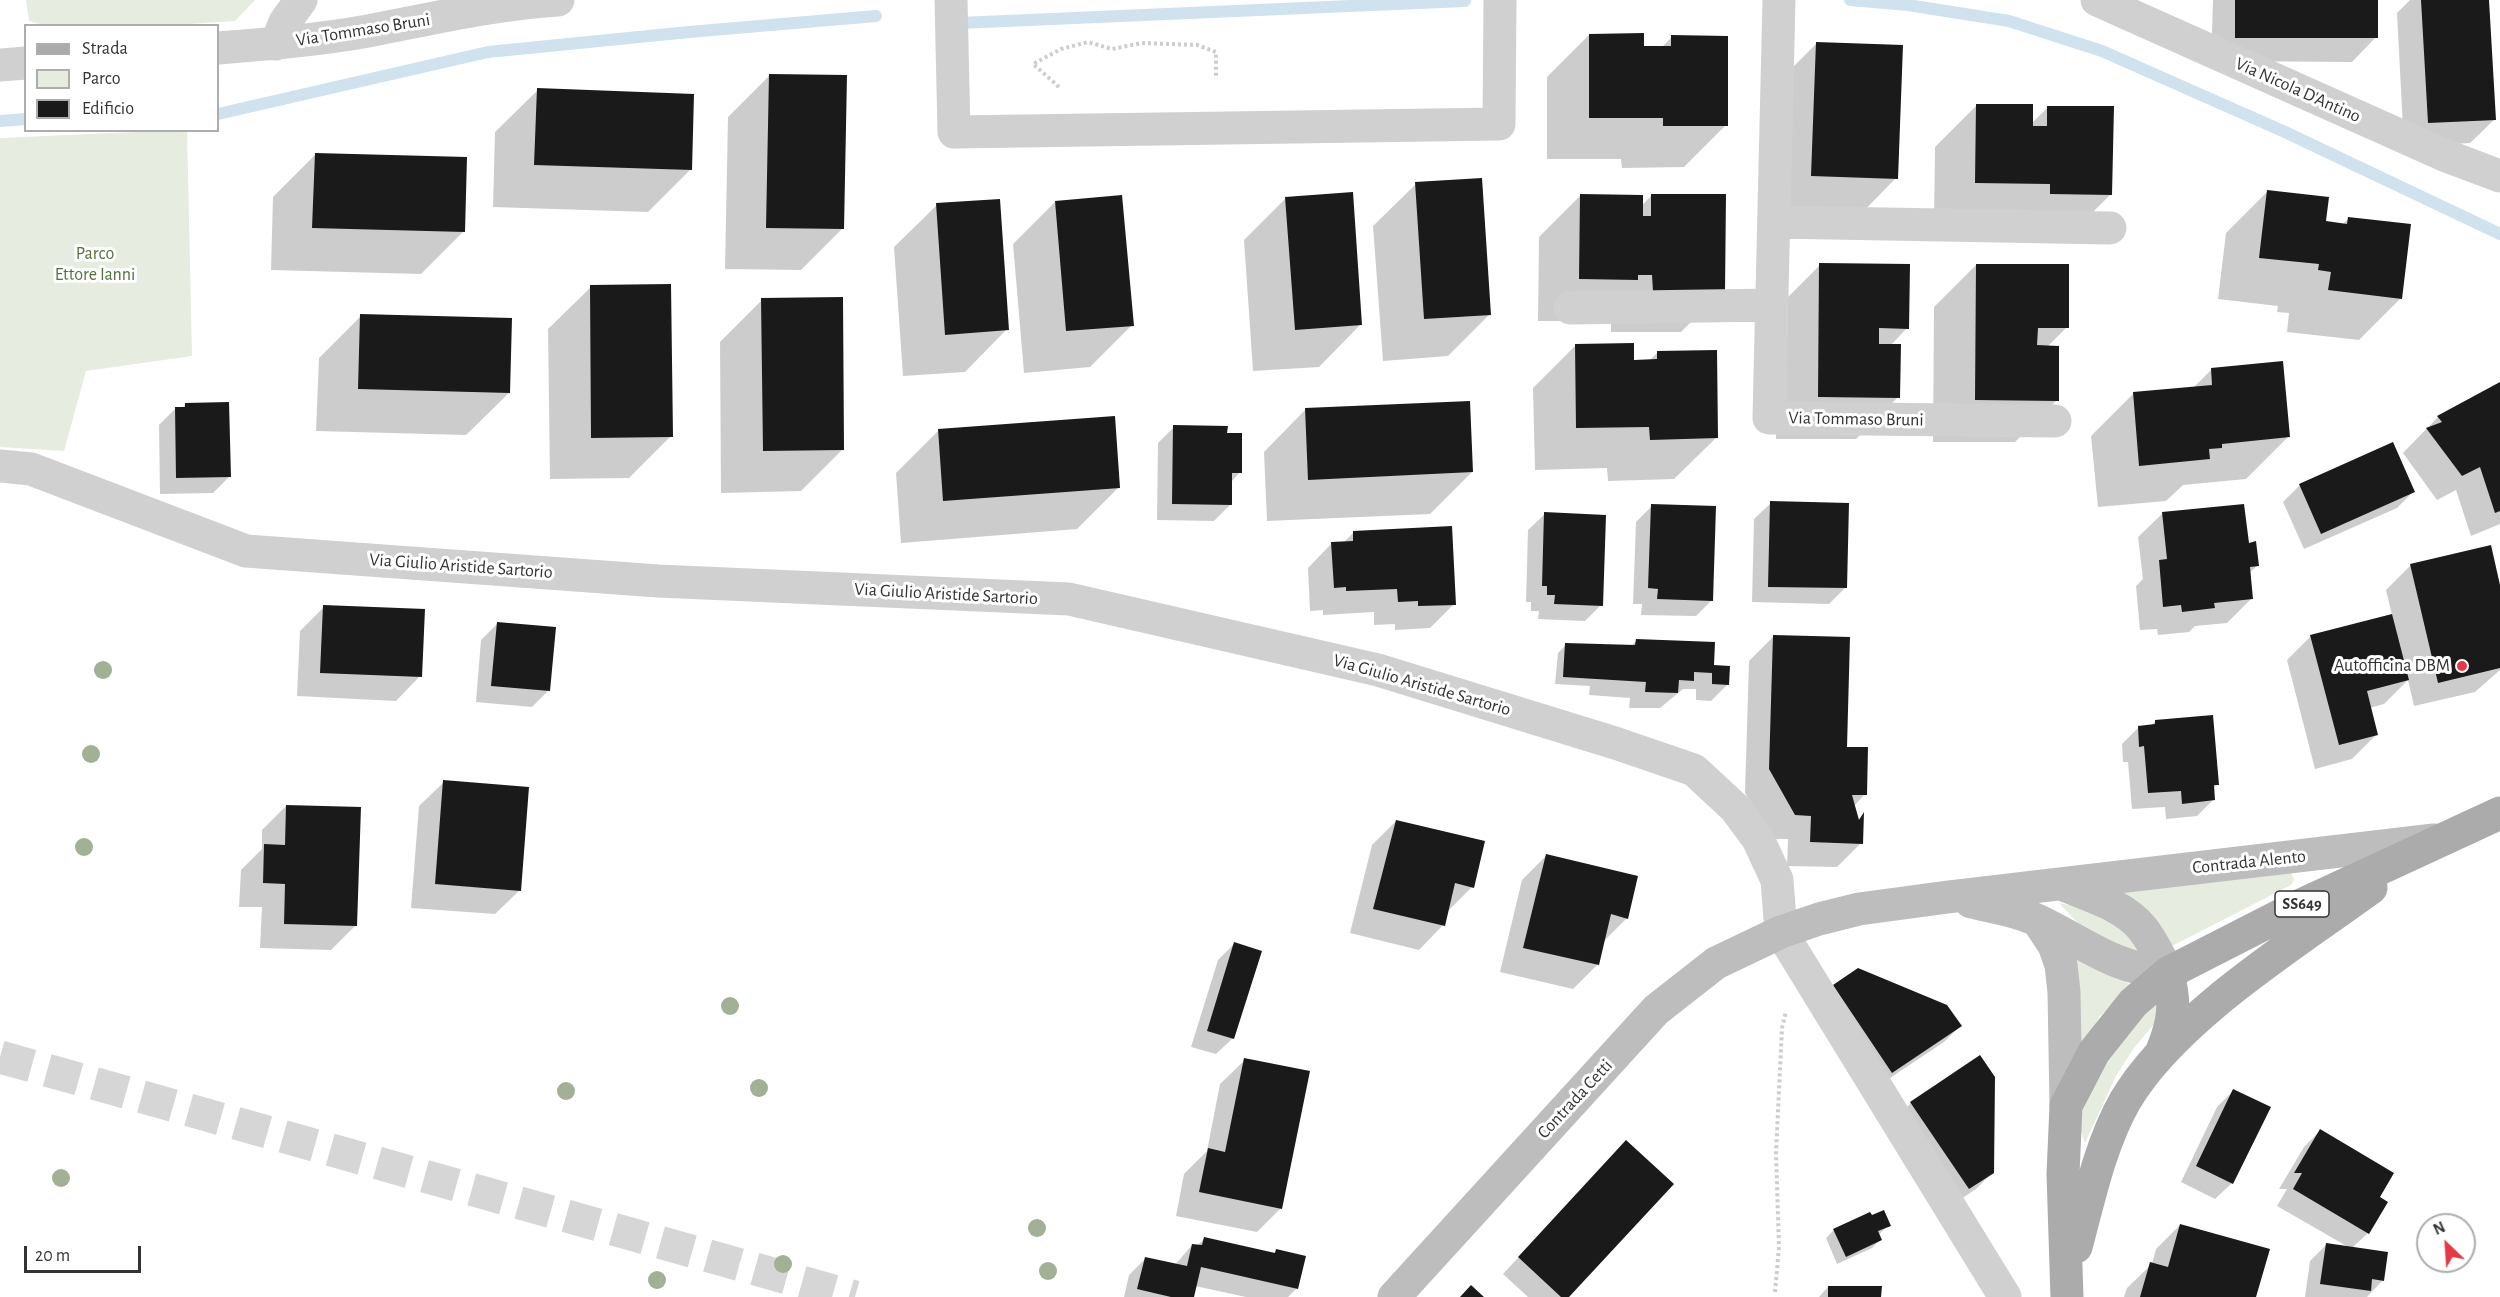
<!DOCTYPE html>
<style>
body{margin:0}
#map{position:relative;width:2500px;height:1297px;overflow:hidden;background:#fff;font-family:"Alegreya Sans",sans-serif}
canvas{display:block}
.legend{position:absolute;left:24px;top:24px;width:195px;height:108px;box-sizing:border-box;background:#fff;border:2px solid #adadad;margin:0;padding:8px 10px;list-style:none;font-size:18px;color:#333}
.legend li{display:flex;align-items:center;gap:12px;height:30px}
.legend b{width:30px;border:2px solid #adadad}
.north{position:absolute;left:2416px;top:1213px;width:60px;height:60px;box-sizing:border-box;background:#fff;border:2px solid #adadad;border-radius:50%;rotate:335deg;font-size:16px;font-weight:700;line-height:24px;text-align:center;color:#333}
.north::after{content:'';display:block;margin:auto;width:21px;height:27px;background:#e63946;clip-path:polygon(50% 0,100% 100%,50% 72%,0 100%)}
.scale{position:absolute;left:24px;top:1246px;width:117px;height:27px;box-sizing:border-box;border:3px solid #333;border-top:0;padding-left:8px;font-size:18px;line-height:21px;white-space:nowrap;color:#333;-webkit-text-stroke:4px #fff;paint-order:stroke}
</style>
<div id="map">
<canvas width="2500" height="1297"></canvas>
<ul class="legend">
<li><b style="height:8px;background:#ababab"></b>Strada</li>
<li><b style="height:16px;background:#e6ecdf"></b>Parco</li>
<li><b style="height:16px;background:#1a1a1a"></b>Edificio</li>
</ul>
<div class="north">N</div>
<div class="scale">20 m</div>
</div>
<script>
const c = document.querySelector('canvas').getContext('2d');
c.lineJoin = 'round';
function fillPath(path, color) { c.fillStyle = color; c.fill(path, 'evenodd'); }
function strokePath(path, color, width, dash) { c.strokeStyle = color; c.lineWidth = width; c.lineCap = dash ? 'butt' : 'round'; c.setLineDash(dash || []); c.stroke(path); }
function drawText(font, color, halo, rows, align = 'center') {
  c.font = font + ' "Alegreya Sans",sans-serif'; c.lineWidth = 6; c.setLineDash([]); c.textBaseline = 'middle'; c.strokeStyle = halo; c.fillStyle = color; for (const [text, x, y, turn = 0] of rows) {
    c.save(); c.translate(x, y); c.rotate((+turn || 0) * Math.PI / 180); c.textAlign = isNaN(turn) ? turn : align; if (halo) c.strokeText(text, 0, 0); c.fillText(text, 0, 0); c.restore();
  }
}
fillPath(new Path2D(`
 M26,0h229l-20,21 -77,5h-112l-17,-5z
 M159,131h28l5,225 -106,15 -22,80 -64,-4v-309z
 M2290,871l4,8 -3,6 -119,61c-13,-32 -36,-44 -65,-61z
 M2059,903l31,7 37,19 19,30 -59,-26z
 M2072,954l60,31 -32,31 -22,39z
 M2159,996l1,21 -26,31 -18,28 -31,67 -6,-18 5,-20 27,-54z`), '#e6ecdf');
fillPath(new Path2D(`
 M2213,0h164l-1,37 -24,25 -141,-1z
 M2410,0h78l7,119 -25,24 -66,4 -7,-134z
 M1589,35l53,13h19l11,-11 54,88 -42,42 -62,1 -1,-9h-74v-82z
 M1816,44l80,134 -42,43 -84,-3 4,-132z
 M770,75l73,153 -42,42 -76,-1 3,-152z
 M538,90l152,80 -42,42 -155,-5 2,-75z
 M1977,105l55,18 16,-16 63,87 -42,42 -135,-11 1,-78z
 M315,155l148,77 -42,42 -150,-4 2,-73z
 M1416,184l74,130 -42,42 -65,5 -10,-135z
 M2268,191l57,32 17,2 6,-6 53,79 -42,42 -72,-8 2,-19 -12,-1 1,-6 -60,-7 8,-66z
 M1581,195l60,11 11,-11 71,95 -42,42h-70v-16l-17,5h-56l1,-84z
 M1286,198l75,126 -42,43 -66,4 -9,-131z
 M1055,202l77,123 -42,42 -66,6 -11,-129z
 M937,205l70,124 -42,43 -62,4 -9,-129z
 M1820,265l87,63 -17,18 8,51 -42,42h-80l2,-132z
 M1976,265l91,62 -20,20 10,53 -42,42h-82l1,-135z
 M591,287l80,149 -42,42 -79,1 -2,-150z
 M762,300l81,149 -42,42 -80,2 -1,-151z
 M361,316l148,77 -43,42 -150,-4 3,-73z
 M1575,346l58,15h16l8,-8 60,84 -43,42 -66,2 -1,-13 -72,2 -2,-82z
 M2211,370l77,67 -42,42 -63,6 -17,16 -68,6 -7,-71 42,-42 60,-6z
 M2500,384v140l-29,12 -15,-46 -19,10 -34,-47 35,-36z
 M185,405l44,72 -16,16 -53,1 -1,-69 17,-17h6z
 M1306,409l166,63 -42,42 -163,7 -3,-69z
 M1174,427l52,7 14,38 -9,10 -1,23 -16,16 -57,-1 1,-77z
 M938,431l181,56 -42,42 -176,14 -5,-70z
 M2300,485l114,6 -17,17 -93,41 -21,-47z
 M1771,503l74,85 -16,16 -77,-2 2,-83z
 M1652,506l60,94 -16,16 -55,-1 1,-11h-9l3,-82z
 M2163,513l94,53 -8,7 3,25 -25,25 -32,3 -6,6 -31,3 -1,-6 -17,1 -4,-44 7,-7 -5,-42z
 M1545,514l56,91 -16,16 -47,-2 1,-8h-8v-9h-5l2,-72z
 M1353,533l101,71 -24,24 -35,2v-6l-21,1v-13l-51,3v-5l-13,1 -2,-43 24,-25h11z
 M2411,565l89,26v79l-25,22 -61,14 -6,-26 -24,24 -15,4 7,27 -24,24 -37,10 -28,-109 24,-24 81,-21 -6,-25z
 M324,607l96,69 -24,25 -99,-5 3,-65z
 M498,623l51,67 -17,17 -56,-5 5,-62z
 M1774,636l72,113 19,45 -11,12 4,14 4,-4 -1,27 -24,24 -50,-1 1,-27h-17l-26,-46 4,-132z
 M1636,641l77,26 15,17 -17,17 -15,-1v-11h-13l-23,19h-31l1,-10 -41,-3 1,-9 -35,-2 3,-31 8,-8 65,1z
 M2156,721l62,63 -6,5 1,11 -16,16 -31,3 -1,-12 -33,2 -4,-47h-5l-1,-18 16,-16 12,-2z
 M444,782l76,108 -25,24 -84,-6 8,-102z
 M286,806l69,120 -24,24 -71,-2 2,-41h-23l2,-37 21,-21v-19z
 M1396,821l76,66 -24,24 -5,14 -24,25 -69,-17 22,-88z
 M1546,856l81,62 -24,24 -6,23 -24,24 -73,-17 22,-92z
 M1234,944l-1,94 -17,16 -25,-7 27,-87z
 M1834,986l126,40 -16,16 -69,46 -57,-86z
 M1245,1060l36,148 -24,24 -81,-16 8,-42 23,-23 13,-67z
 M2234,1090l-2,93 -17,16 -34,-17 36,-75z
 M1911,1103l82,69 -17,17 -24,16 -57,-86z
 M2320,1131l58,66 -10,36 -16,15 31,32 -16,17h-62l5,-36 16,-16 24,3 -73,-42 10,-17h-8l25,-42z
 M1610,1159l-43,138h-39l-25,-23z
 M1870,1214l19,11 -11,10 2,5 -8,8 -35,16 -11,-26 7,-7z
 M2180,1225l75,72h-131l3,-9 25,-24 4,-15z
 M1204,1239l69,15 3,-3 21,37 -9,9h-42l-51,-11 -2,11h-69l5,-22 16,-16 30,6 17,-20 5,1z
 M1828,1287l52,10h-61z`), '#0003');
strokePath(new Path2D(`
 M1850,0l58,5 101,16 93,30 183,81 215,102
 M960,23l505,-22
 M218,114l270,-62 201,-20 187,-16
 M0,121l26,-2`), '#cfe2ee', 12);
fillPath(new Path2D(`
 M2235,0h143v38h-143z
 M2421,0h68l7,120 -68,3z
 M1644,33v13h27v-11l57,1v90h-65v-8h-74v-84z
 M1816,42l87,3 -5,134 -87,-3z
 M769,74l78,1 -3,154 -78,-1z
 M537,88l157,6 -2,76 -158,-5z
 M1976,104h57v22h14v-20h67l-2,89 -62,-1v-10l-75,-1z
 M315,153l152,4 -2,75 -153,-4z
 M1482,178l9,137 -67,4 -9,-137z
 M2267,190l62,7 -3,24 21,3 1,-7 63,7 -9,75 -74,-9 3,-18 -13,-2 1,-6 -60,-6z
 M1353,192l9,133 -67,5 -10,-133z
 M1580,194l63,1v21h8v-22h75l-1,97h-72l-1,-16h-14v5l-59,-1z
 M1122,195l12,131 -68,5 -11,-130z
 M1000,199l9,131 -64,5 -9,-132z
 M1819,263l91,1 -1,65 -30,-1v16h22l-1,54 -82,-1z
 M1976,264h93v64h-31l-1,17 22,1v55l-84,-1z
 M671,284l2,153 -82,1 -1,-153z
 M843,297l1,153 -81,1 -2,-153z
 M360,314l152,4 -2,75 -152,-4z
 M1634,343v17l23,-1v-8l60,-1 1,88 -68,2 -1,-13 -73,1 -1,-84z
 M2283,361l7,76 -68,7v4l-13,1 1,10 -71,7 -6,-74 79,-7 -1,-17z
 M2500,382v129l-5,2 -15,-46 -18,9 -36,-48 16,-6 -5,-6z
 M1470,401l3,71 -165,8 -3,-72z
 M229,402l2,75 -55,1 -1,-71h10v-4z
 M1115,416l5,72 -177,13 -5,-72z
 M1173,425l55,1 -1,7h15v40h-10v32l-60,-1z
 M2393,442l22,50 -94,42 -22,-50z
 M1770,501l79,2 -2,85 -79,-1z
 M1651,504l65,2 -3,95 -56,-2 1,-10 -10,-1z
 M2244,504l5,39 7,-2 3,25 -9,1 3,32 -39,4 1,5 -33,4 -1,-7 -18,2 -4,-47 8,-1 -5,-47z
 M1544,512l62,3 -3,91 -49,-2 1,-9h-8v-9h-5z
 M1452,526l4,79 -38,1v-5l-20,1 -1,-13 -51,2v-4l-12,1 -3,-46 22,-1v-10z
 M2491,545l9,40v83l-62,15 -28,-119z
 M323,605l102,4 -3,68 -102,-4z
 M2392,614l17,66 -42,11 11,44 -39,10 -29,-110z
 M497,622l59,5 -6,64 -59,-5z
 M1773,635l77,2 -3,110h21l-1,48h-15l7,25 5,-8 -1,32 -53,-2 1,-26 -16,-1 -26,-46z
 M1636,639l79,3 -1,23 16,1 -1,19 -17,-1v-11l-18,-1v9l-15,-1 -1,13 -33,-1 1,-10 -83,-5 2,-34 70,2z
 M2213,715l6,70h-5l1,15 -33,4 -1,-13 -33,2 -4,-47 -5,1 -1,-21 17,-2v-4z
 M443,780l86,7 -8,104 -86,-7z
 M286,805l75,2 -4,119 -73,-2 1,-40 -22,-1 1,-39 21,1z
 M1396,820l89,21 -11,47 -19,-5 -10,43 -72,-17z
 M1546,854l92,22 -10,43 -17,-5 -12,51 -76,-17z
 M1234,942l28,9 -28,88 -27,-8z
 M1858,968l89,37 15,21 -70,47 -59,-88z
 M1980,1055l15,22 -1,96 -25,16 -59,-87z
 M1244,1058l66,13 -28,138 -83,-17 9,-44 17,4z
 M2233,1089l38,18 -38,77 -37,-18z
 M2320,1129l74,44 -14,24 8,5 -19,32 -76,-45 9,-16h-8z
 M1626,1140l48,44 -105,113h-8l-43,-40z
 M1884,1210l7,16 -13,5 4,9 -36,17 -13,-28 37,-17 2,3z
 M2180,1224l90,25 -14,48h-116l10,-35 18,5z
 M1204,1237l71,16 1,-4 30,7 -8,33 -97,-22 -7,30h-23l-34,-8 8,-32 42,9 5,-22 10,1z
 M2326,1243l62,9 -4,29 -12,-2 -1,12 -51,-7z
 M1471,1285l13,12h-24z
 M1828,1286h54l-1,11h-53z`), '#1a1a1a');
strokePath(new Path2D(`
 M0,1057l855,240`), '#d6d6d6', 33, [33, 16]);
strokePath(new Path2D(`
 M1059,87l-26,-23 28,-15 27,-7 24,7 30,-6 55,2 19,7v27
 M1775,1292l4,-45 -3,-94 6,-125 4,-17`), '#cdcdcd', 4, [3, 3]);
strokePath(new Path2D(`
 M951,0l3,132 545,-8 1,-124
 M1779,0l-10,418 286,3
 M2097,0l347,155 56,21
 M276,44l9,-22 16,-22
 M218,48c50,-4 100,-8 150,-17 63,-12 125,-27 190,-31
 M0,65l26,-2
 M1774,222l336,6
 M1570,308l202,-3
 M0,466l31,3 215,82 412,30 411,18 309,71 237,73 79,27 41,38 23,31 19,41 4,52 224,365`), '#d0d0d0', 33);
strokePath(new Path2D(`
 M2061,884c27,11 62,21 81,44 11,13 18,30 26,45
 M1971,902c23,5 46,9 68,19 46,22 75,48 129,52
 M2038,921l16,24 7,20 3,27 2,114
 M1394,1297l262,-287 60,-47 65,-31 38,-13 40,-10 89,-12 486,-57`), '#bdbdbd', 33);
strokePath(new Path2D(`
 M2162,1051c12,-30 14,-47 6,-78
 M2076,1247c13,-48 24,-102 49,-146 49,-83 168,-156 246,-213
 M2067,1297l-4,-123 3,-68 28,-54 39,-49 35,-30 131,-67 201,-93`), '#ababab', 33);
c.fillStyle = '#a2b095';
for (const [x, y] of [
 [103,670],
 [91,754],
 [84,847],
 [730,1006],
 [759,1088],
 [566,1091],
 [61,1178],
 [1037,1228],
 [783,1264],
 [1048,1271],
 [657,1280]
]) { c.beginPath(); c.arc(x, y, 9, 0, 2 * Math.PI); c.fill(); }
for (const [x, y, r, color] of [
 [2462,666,6,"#e63946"]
]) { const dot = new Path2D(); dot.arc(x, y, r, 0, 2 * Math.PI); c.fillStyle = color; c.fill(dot); strokePath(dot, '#fff', 2); }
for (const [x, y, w] of [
 [2302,904,54]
]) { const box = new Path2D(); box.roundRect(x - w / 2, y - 13, w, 26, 4.5); c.fillStyle = '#fff'; c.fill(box); strokePath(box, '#333', 1.5); }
drawText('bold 16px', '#333', null, [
 ["SS649",2302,904]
]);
drawText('18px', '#333', '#fff', [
 ["Via Tommaso Bruni",363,30,-9],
 ["Via Nicola D'Antino",2298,90,24],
 ["Via Tommaso Bruni",1856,419,1],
 ["Via Giulio Aristide Sartorio",461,566,4],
 ["Via Giulio Aristide Sartorio",946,594,3],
 ["Via Giulio Aristide Sartorio",1422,685,16],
 ["Contrada Alento",2249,862,-6],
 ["Contrada Cetti",1575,1099,-47]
]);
drawText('18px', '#56703f', '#fff', [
 ["Parco",95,254],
 ["Ettore Ianni",95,275]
]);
drawText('18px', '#333', '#fff', [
 ["Autofficina DBM",2450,666]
], 'right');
</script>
